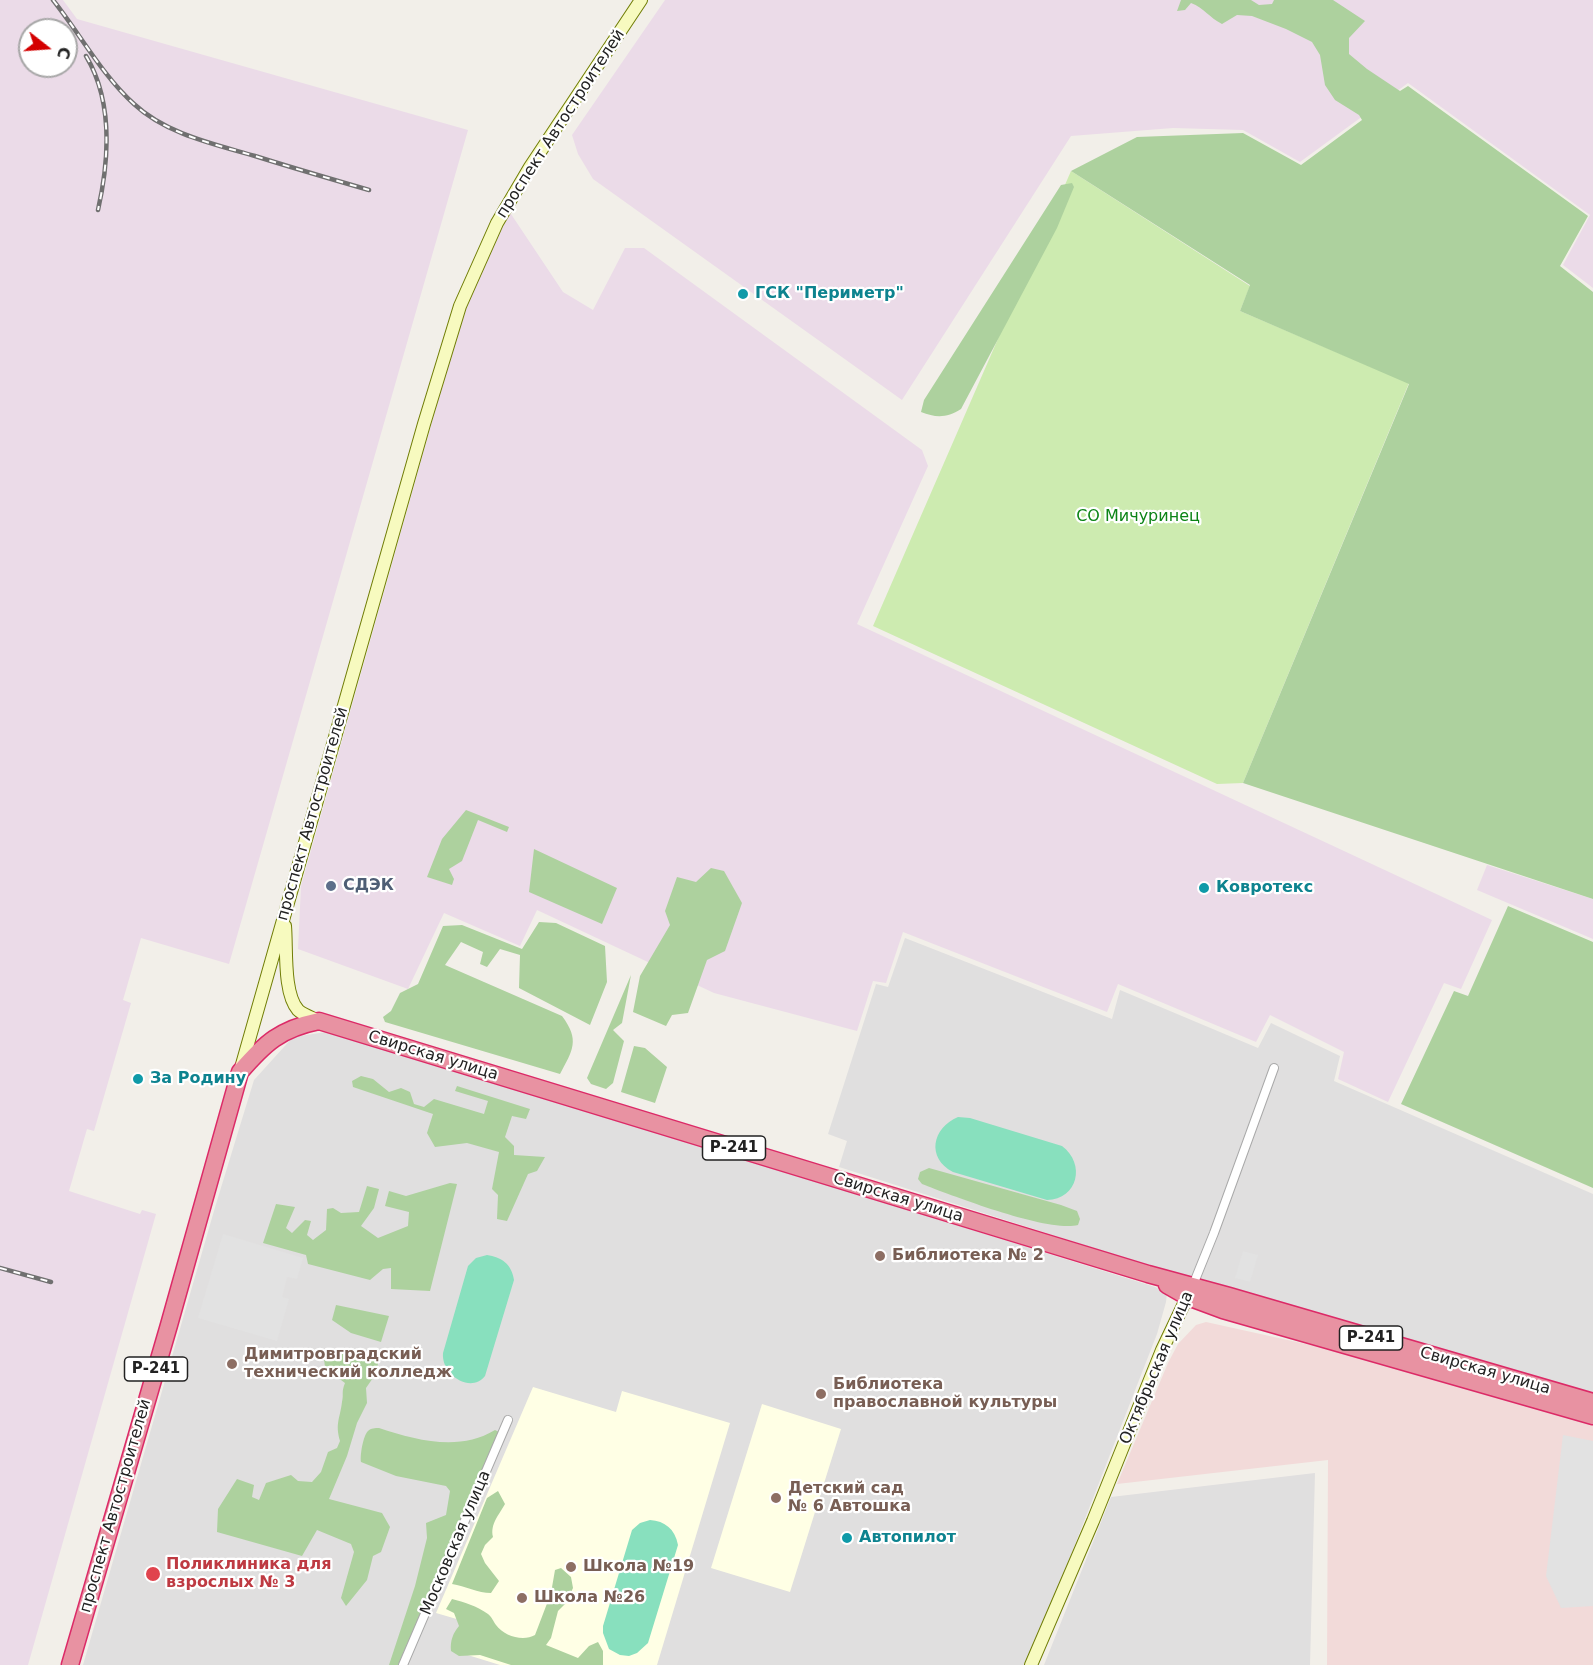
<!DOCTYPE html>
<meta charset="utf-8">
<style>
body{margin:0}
#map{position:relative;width:1593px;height:1665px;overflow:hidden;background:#f2efe9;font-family:"DejaVu Sans",sans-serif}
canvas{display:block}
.north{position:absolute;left:18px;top:18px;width:60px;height:60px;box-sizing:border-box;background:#fff;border:2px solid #a7a7a7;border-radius:50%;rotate:107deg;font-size:16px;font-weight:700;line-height:24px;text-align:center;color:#222}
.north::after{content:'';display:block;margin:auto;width:21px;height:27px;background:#d40000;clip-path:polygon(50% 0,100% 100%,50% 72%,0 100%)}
</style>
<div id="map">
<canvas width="1593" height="1665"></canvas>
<div class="north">С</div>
</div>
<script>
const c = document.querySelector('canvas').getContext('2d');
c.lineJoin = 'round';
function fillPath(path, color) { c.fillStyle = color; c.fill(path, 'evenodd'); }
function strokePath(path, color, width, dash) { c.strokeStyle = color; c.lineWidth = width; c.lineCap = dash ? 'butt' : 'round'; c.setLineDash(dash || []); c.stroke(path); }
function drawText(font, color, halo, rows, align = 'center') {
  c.font = font + ' "DejaVu Sans",sans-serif'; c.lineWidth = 4.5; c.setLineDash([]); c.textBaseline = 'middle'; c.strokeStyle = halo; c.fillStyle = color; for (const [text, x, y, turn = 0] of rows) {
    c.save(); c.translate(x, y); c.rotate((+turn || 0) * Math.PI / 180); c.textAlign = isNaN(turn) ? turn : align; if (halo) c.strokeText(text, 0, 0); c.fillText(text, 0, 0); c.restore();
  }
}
fillPath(new Path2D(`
 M905,938l207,81 8,-29 138,58 13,-25 69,33 -6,25 259,113v202l-446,-131 -308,-98 8,-26 -19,-7 48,-150 12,3z
 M333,1031l822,256 12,6 -1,9 -9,32 -129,331h-945l133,-461 38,-124 39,-43z
 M1315,1473l-5,192h-266l67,-168z`), '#e0dfdf');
fillPath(new Path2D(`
 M1206,1322l136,30 251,71v242h-266l1,-205 -211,24 51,-121 10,-19 18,-19z`), '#f2dad9');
fillPath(new Path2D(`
 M0,0h63l14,19 391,111 -239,834 -88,-26 -18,62 8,3 -37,128 -7,-2 -18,62 71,23 2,-4 14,4 -128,451h-28zM30,30h36v36h-36z
 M665,0h928v288l-30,-23 27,-50 -182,-132 -108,79 -57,-32 -70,-2 -102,8 -169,264 -309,-221 -15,-25 -6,-19z
 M509,211l54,81 30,18 32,-62h19l278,202 6,16 -71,158 635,296 -31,69 -17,-6 -56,119 -50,-23 6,-27 -74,-37 -14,27 -138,-58 -11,28 -204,-80 -17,51 -13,-2 -16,50 -143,-38 -177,-83 -17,36 -76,-33 -36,76 -110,-40 3,-63 160,-567z
 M1487,865l106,34v40l-116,-49z`), '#ebdbe8');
fillPath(new Path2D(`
 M533,1387l83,25 6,-21 108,32 -73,242h-157l-42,-13 9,-30 -31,-9z
 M762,1404l79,25 -51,163 -79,-24z`), '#ffffe5');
fillPath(new Path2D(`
 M1071,171l179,115 -10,25 169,72 -166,400 -26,1 -344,-158z`), '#cdebb0');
fillPath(new Path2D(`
 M1181,0h70l8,5 13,-1 2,-4h59l32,21 -16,17v16l18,15 33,22 8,-5 180,130 -28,50 33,26v607l-350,-116 166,-399 -169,-73 10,-26 -179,-114 66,-34 106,-4 58,32 61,-45 -3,-5 -24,-15 -10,-15 -5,-30 -8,-13 -26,-13 -34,-13 -15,-1 -15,9c-12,-6 -18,-16 -31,-21l-6,7 -8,1z
 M1072,183l2,4 -17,41 -96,181c-14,9 -25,9 -40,3l3,-12 137,-215z
 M466,810l43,17 -2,5 -29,-12 -16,41 -13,8 5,10 -2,6 -25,-8 15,-38z
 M534,849l83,39 -15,36 -73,-32z
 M711,868l13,3 18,32 -17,48 -18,9 -19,53 -16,2 -6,11 -33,-14 7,-36 30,-51 -5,-14 12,-34 19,5z
 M1508,906l85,36v246l-192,-84 53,-113 14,5z
 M539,922l17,1 49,23 2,36 -17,43 -71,-37 1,-33 -20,-6 -13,18 -7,-3 3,-12 -22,-10 -16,23 117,51c18,24 11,34 -2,58l-175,-52 -2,-5 8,-6 9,-18 18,-9 25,-58 19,-1 60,24z
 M631,975l-9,48 -9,7 11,11 -11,42 -7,6 -15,-5 -4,-6z
 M634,1046l11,2 22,19 -12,36 -34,-11z
 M361,1076l12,3 16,13 12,-4 9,4 4,12 10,3 10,-8 50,15 4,-13 -33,-10 2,-5 73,23 -4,10 -14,-3 -7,21 9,9v9l31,2 -8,14 -9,3 -21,47 -10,-2 1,-24 -6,-6 7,-37 -32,-9 -32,4 -8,-14 6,-19 -80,-27 -1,-6z
 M929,1168l132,37 16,6 3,8 -2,6c-29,8 -125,-29 -156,-41l-4,-5 2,-7z
 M450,1183l7,1 -27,107 -39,-2v-21l-8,1 -13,11 -62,-16 -2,-9 -43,-12 13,-39 19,3 -9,21 6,5 13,-13 6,1 -4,14 6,5 13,-10 1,-21 6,-1 8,5 18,-1 8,-26 12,3 -5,19 -13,18 17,12 30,-12 1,-14 -24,-6 4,-15 17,5z
 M336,1305l53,11 -8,26 -30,-9 -19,-13z
 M327,1350c19,2 25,11 47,7l4,6 -1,9 -11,16 1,15 -10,20 -10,33 -18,43 53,14 8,14 -9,25 -8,4 -6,24 -21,26 -5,-8 13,-46 -3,-8 -34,-14 -15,26 -85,-24 1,-23 19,-30 17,6 -2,12 7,3 7,-17 25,-8 7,6 14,1 9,-10 7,-20 9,-4 3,-7c-5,-18 0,-22 2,-39 2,-9 -1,-9 3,-19l-20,-15 -1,-10z
 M379,1428c37,12 80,24 116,2l4,2 -101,233h-9l26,-79 12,-48 -1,-15 20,-8 4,-24 -4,-5 -50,-10 -35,-14c-1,-7 2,-26 7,-31 3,-3 7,-3 11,-3z
 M498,1491l7,13c-6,11 -15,20 -12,33l-8,8 -4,9 4,9 14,18 -8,12c-13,0 -26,-7 -39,-9l35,-86z
 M561,1568l10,9 2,11 -7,15 -8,8 -7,27 -5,7 32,13 11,-12 9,-4 5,9v14h-92l-31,-10 -21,1 -8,-5c-1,-10 2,-18 8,-25l-5,-13 -8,-4 6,-10c12,3 25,7 36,15 4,3 5,7 8,11 8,11 27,17 39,10l16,-42 4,-23z`), '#add19e');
fillPath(new Path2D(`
 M958,1117l12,1 92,28c24,18 16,53 -15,54l-94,-28c-27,-14 -21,-44 5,-55z
 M487,1255c14,2 25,9 27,25l-29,96c-14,18 -44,-1 -42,-23l25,-87 8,-8z
 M650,1520c15,1 25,9 28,25l-30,98 -11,10 -8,3 -9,-1 -11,-6 -6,-16v-7l29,-96 8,-7z`), '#88e0be');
fillPath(new Path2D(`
 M223,1234l80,24 -6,21 -10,-2 -5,20 7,2 -12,42 -79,-23z
 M1243,1251l15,4 -8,27 -15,-4z
 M1563,1435l30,6v165l-32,2 -15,-32z`), '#e2e2e2');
const street = new Path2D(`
 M1193,1285l21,-52 60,-165
 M403,1665l105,-245`);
const secondary = new Path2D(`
 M285,926c2,22 -2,67 13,84 5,5 15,8 21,11
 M241,1068l183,-644 36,-118 37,-83 33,-56 111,-167
 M1031,1665l62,-144 69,-171 28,-59`);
const highway = new Path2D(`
 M1167,1285l21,12 35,13 370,106
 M70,1665l99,-340 71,-253c25,-29 40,-43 79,-51l829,253 81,22 364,106`);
strokePath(street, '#a9a9a9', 10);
strokePath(secondary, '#707d05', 14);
strokePath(highway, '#dc2a67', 19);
strokePath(street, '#fff', 8);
strokePath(secondary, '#f7fabf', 12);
strokePath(highway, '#e892a2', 16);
const rail = new Path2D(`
 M53,0c27,34 49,75 81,104 32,30 80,40 121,52 38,12 76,23 114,34
 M86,56c27,45 23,105 12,154
 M0,1268l51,14`);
strokePath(rail, '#707070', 4.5);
strokePath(rail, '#fff', 2, [7]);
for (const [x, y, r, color] of [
 [743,294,6,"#0f9aa8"],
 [331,886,6,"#5c6f8a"],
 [1204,888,6,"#0f9aa8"],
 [138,1079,6,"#0f9aa8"],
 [880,1256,6,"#8d6e63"],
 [232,1364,6,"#8d6e63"],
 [821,1394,6,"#8d6e63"],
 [776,1498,6,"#8d6e63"],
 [847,1538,6,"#0f9aa8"],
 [571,1567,6,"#8d6e63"],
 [153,1574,8,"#e0444e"],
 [522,1598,6,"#8d6e63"]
]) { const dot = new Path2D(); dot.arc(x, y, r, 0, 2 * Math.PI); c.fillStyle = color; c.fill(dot); strokePath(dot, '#fff', 2); }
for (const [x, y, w] of [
 [734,1148,63],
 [1371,1338,63],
 [156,1369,63]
]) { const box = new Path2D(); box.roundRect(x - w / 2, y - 12, w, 24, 4.5); c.fillStyle = '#fff'; c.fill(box); strokePath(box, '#222', 1.5); }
drawText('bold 15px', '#222', null, [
 ["Р-241",734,1148],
 ["Р-241",1371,1338],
 ["Р-241",156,1369]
]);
drawText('16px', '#222', '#fff', [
 ["проспект Автостроителей",561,124,-57],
 ["проспект Автостроителей",313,814,-74],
 ["Свирская улица",433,1056,17],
 ["Свирская улица",898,1198,17],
 ["Октябрьская улица",1157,1368,-67],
 ["Свирская улица",1485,1371,16],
 ["проспект Автостроителей",116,1506,-74],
 ["Московская улица",456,1543,-67]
]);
drawText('bold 16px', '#0d838f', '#fff', [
 ["ГСК \"Периметр\"",755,294],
 ["Ковротекс",1216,888],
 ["За Родину",150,1079],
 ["Автопилот",859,1538]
], 'left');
drawText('16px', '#0c8416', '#fff', [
 ["СО Мичуринец",1138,517]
]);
drawText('bold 16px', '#4e5e75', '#fff', [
 ["СДЭК",343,886]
], 'left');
drawText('bold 16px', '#785e54', '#fff', [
 ["Библиотека № 2",892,1256],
 ["Димитровградский",244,1355],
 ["технический колледж",244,1373],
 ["Библиотека",833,1385],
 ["православной культуры",833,1403],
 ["Детский сад",788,1489],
 ["№ 6 Автошка",788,1507],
 ["Школа №19",583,1567],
 ["Школа №26",534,1598]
], 'left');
drawText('bold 16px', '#be3a42', '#fff', [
 ["Поликлиника для",166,1565],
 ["взрослых № 3",166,1583]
], 'left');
</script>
